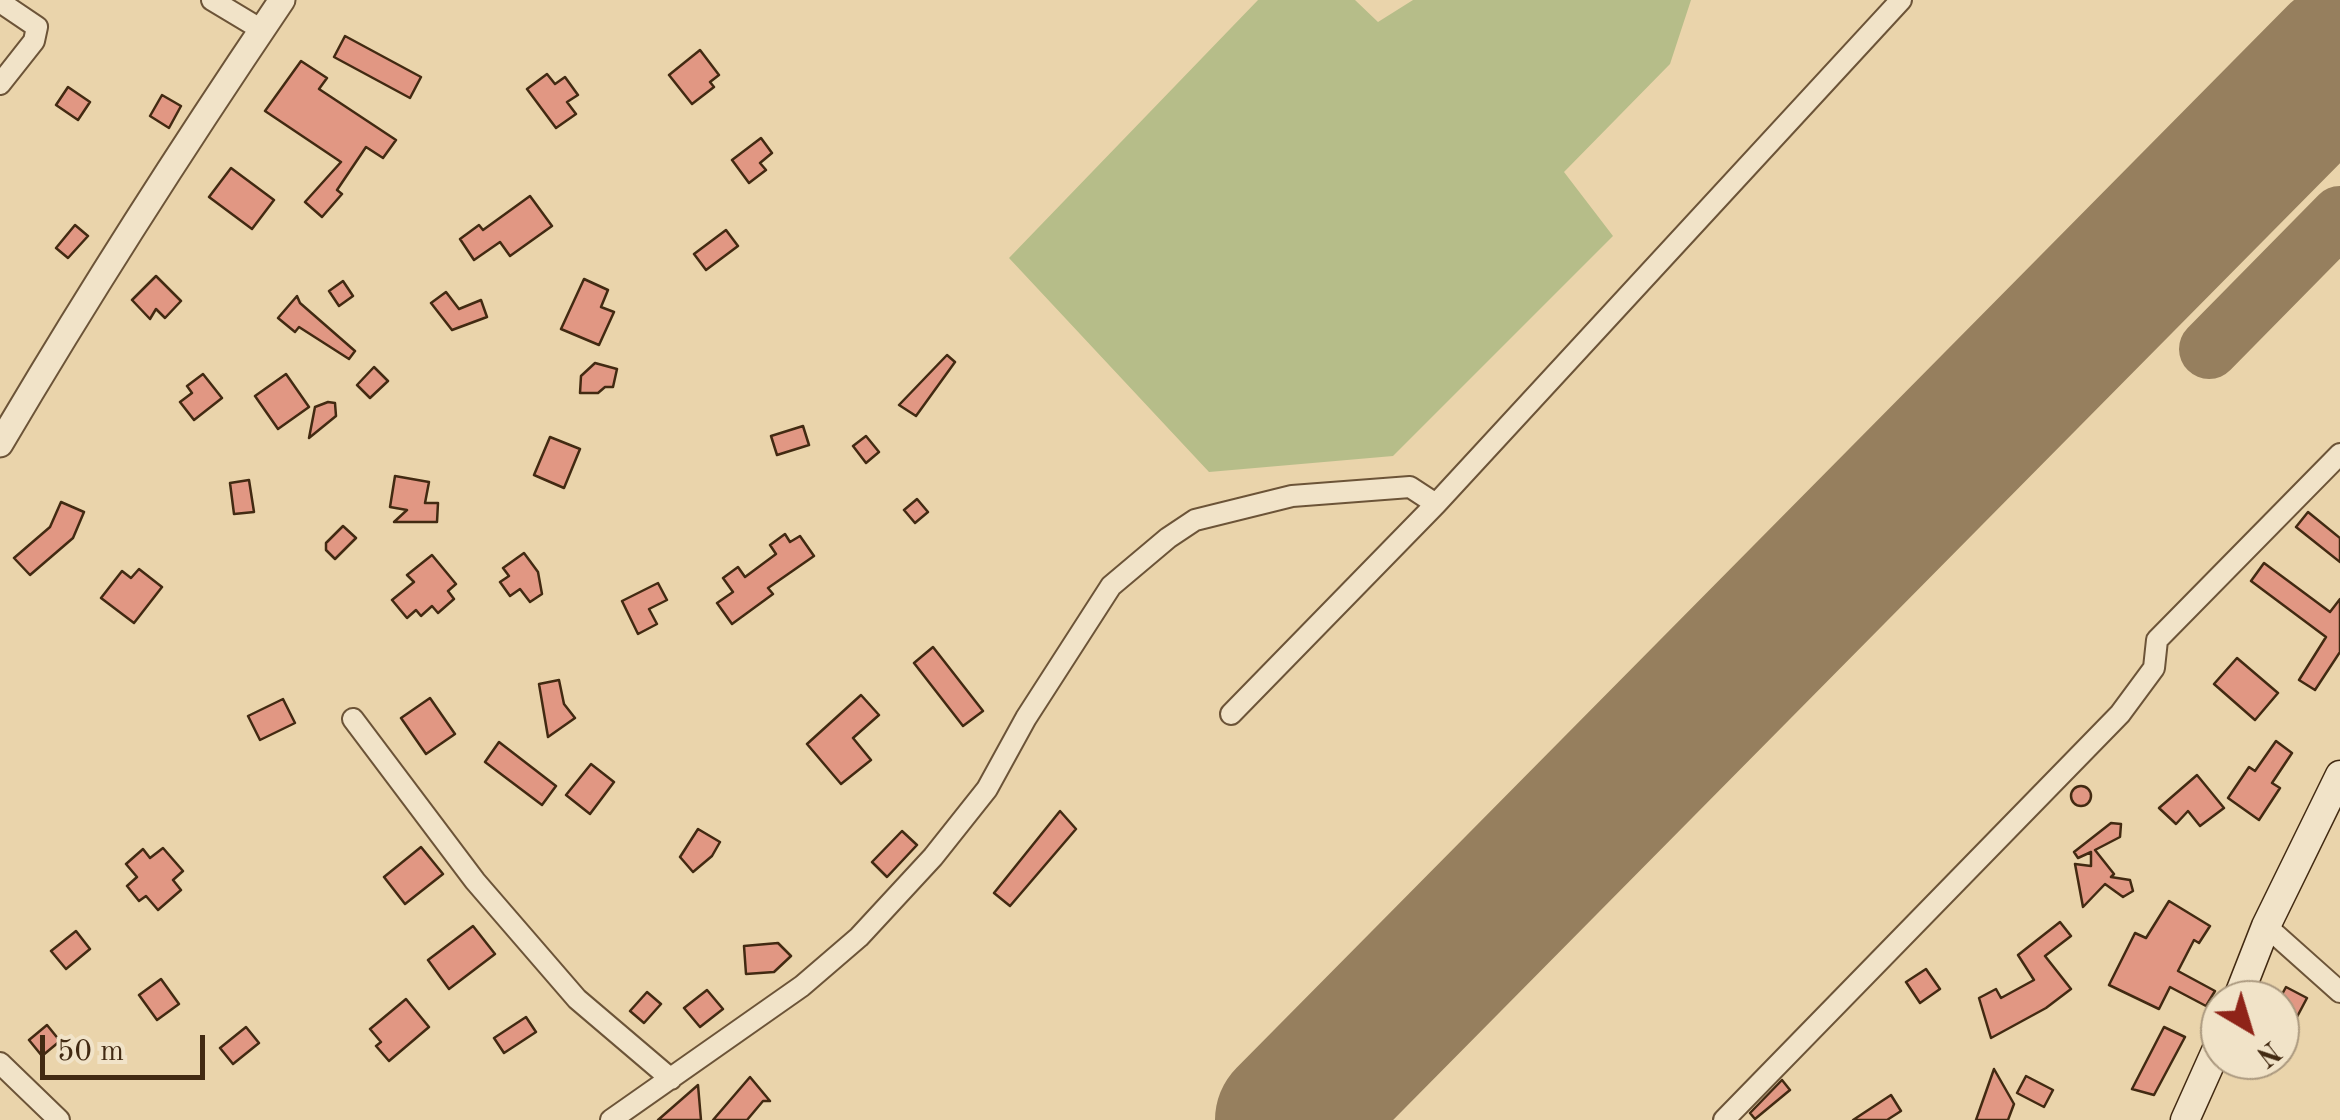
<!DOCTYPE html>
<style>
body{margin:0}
#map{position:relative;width:2340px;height:1120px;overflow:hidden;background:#ead4ab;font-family:"Old Standard TT",serif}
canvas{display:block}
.north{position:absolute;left:2200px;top:980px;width:100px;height:100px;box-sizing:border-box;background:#f1e3c8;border:2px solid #ab997f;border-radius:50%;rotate:142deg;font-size:28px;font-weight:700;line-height:40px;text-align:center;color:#422a12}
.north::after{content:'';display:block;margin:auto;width:35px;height:45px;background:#8f2418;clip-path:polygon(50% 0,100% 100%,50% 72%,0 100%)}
.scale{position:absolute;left:40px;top:1035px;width:165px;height:45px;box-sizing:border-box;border:5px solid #422a12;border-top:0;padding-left:12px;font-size:30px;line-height:35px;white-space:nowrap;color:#422a12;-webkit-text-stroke:8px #f1e3c8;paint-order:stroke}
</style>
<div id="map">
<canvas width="2340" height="1120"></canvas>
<div class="north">N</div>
<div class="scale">50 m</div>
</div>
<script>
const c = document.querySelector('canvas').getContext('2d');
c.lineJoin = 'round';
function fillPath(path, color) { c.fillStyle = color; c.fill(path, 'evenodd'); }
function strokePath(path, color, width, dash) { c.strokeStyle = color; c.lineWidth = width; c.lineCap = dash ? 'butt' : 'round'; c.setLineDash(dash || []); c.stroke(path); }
fillPath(new Path2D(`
 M1258,0h97l23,22 35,-22h278l-21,64 -106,108 49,64 -220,220 -184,16 -200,-214z`), '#b6bd89');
strokePath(new Path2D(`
 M2209,349l131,-133`), '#967f5e', 60);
strokePath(new Path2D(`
 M1289,1120l1051,-1062`), '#967f5e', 148);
const building = new Path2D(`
 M345,36l76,41 -11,21 -76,-41z
 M700,50l19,25 -9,7 4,5 -22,17 -23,-29z
 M301,61l26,17 -8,11 77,51 -13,18 -17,-11 -29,43 5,4 -20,23 -17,-15 36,-40 -76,-51z
 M547,74l8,10 10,-7 13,18 -11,7 9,12 -20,14 -29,-39z
 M68,87l22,15 -12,18 -22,-15z
 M162,95l19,11 -12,22 -19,-12z
 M761,138l11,15 -12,10 6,7 -17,13 -17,-23z
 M231,168l43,32 -22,29 -43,-32z
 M530,196l22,30 -42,30 -10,-14 -26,18 -14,-21 19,-14 4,5z
 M75,225l13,11 -20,22 -12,-10z
 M726,230l12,16 -32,24 -12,-16z
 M156,276l25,25 -16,17 -9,-9 -6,10 -18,-19z
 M584,279l24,11 -7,17 13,5 -15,33 -38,-16z
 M343,281l10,15 -14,10 -10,-15z
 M446,292l13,17 22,-9 6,17 -35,13 -21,-27z
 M297,296l3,7 55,48 -6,8 -50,-32 -4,5 -17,-14z
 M947,355l8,7 -39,54 -17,-11z
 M595,363l22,6 -4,18h-8l-7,6h-18l1,-17z
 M374,367l14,14 -18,17 -13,-13z
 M203,374l19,24 -28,22 -14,-18 12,-9 -5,-7z
 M286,374l23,33 -31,22 -23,-33z
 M328,402l7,1 1,13 -27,22 6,-31z
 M803,426l6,19 -32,10 -6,-19z
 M866,436l13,16 -13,11 -13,-17z
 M550,437l30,12 -16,39 -30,-13z
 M395,476l34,6 -4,21h13l-1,19h-43l13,-12 -17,-3z
 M249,480l5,32 -20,2 -4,-31z
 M917,499l11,13 -13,11 -11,-13z
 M61,502l23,10 -11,26 -43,37 -16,-17 36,-31z
 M2308,512l32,26v24l-44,-35z
 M343,526l13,12 -21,21 -9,-9v-7z
 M785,534l5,8 10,-6 14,20 -46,32 5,6 -41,30 -15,-21 16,-11 -10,-14 15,-11 7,10 31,-23 -6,-9z
 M524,553l14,19 4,22 -12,8 -10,-13 -10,7 -10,-14 9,-6 -6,-8z
 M432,555l24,29 -8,7 6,8 -16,14 -6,-7 -11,10 -5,-6 -9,8 -15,-18 22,-18 -7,-7z
 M2264,563l66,49 10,-13v53l-25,38 -16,-10 27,-43 -75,-56z
 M139,569l23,18 -28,36 -33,-25 21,-27 9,7z
 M658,583l9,17 -18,9 8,15 -19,10 -16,-33z
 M933,647l50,64 -20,15 -49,-63z
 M2237,658l41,35 -23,27 -41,-36z
 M559,680l5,24 11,14 -27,19 -9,-53z
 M861,695l18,20 -26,23 18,22 -30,24 -34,-40z
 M430,698l25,36 -29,20 -25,-36z
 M283,699l12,24 -35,17 -12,-24z
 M2276,741l16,12 -20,30 8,5 -21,32 -31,-22 21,-31 6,4z
 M499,742l57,44 -14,19 -57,-43z
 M591,764l23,18 -24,32 -24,-19z
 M2197,775l27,33 -24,18 -12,-15 -12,13 -17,-16z
 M2071 796a10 10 0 1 1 20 0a10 10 0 1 1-20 0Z
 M1060,811l16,18 -66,77 -16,-13z
 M2111,823l10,1 -1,13 -25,13 19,24 -3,3 19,3 3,11 -10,6 -18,-13 -22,23 -8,-43 16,2v-14l-13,6 -4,-6z
 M698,829l22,13 -8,14 -19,16 -13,-15z
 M902,831l15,14 -30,32 -15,-15z
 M421,847l22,27 -38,30 -21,-27z
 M163,848l20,23 -10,9 8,10 -23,20 -12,-14 -7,5 -12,-15 10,-9 -11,-13 17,-15 7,9z
 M2169,901l41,25 -11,17 -5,-3 -16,31 37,20 -9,15 -36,-19 -11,22 -50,-24 26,-52 11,5z
 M2060,922l11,14 -26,20 26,33 -25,19 -55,30 -12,-40 17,-9 5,9 33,-18 -16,-25z
 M473,926l22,28 -46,35 -21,-29z
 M76,931l14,18 -24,20 -15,-18z
 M778,943l13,13 -17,16 -28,2 -2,-28z
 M1926,969l14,20 -20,14 -14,-21z
 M161,979l18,25 -22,16 -18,-25z
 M2286,987l21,11 -27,51v-51z
 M707,990l16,19 -23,18 -16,-19z
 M647,992l14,12 -17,19 -14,-12z
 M406,999l23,28 -40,34 -13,-15 5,-4 -11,-13z
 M526,1017l10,15 -32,21 -10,-15z
 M47,1025l13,16 -18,15 -13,-16z
 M246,1027l13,16 -26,21 -13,-16z
 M2164,1027l21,10 -31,58 -22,-6z
 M1994,1069l20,35 -6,16h-32z
 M2026,1076l27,14 -9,17 -27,-14z
 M750,1077l20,24h-7l-16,19h-34z
 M1782,1080l8,10 -35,29 -5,-6z
 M698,1085l3,35h-43z
 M1891,1095l10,16 -14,9h-34z`);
fillPath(building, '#e19783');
strokePath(building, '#422a12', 2.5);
const minor = new Path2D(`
 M212,0l50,30
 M0,2l37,25 -3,14 -34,43
 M1231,714l205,-210 465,-504
 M353,719l122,162 102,118 94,80
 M2266,926l74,66
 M0,1063l59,57
 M611,1120l191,-134 57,-49 74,-80 54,-68 39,-71 85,-132 57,-48 27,-18 97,-24 118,-9 26,17
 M1724,1120l396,-406 34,-46 3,-28 183,-186`);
const tertiary = new Path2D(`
 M0,444c89,-151 184,-299 282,-444`);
const secondary = new Path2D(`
 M2237,1000l29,-74 74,-151
 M2185,1120l35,-78`);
strokePath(minor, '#6c5438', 24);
strokePath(tertiary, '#6c5438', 29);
strokePath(secondary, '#422a12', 31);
strokePath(minor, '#f1e3c8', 20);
strokePath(tertiary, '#f1e3c8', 25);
strokePath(secondary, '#f1e3c8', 28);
</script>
